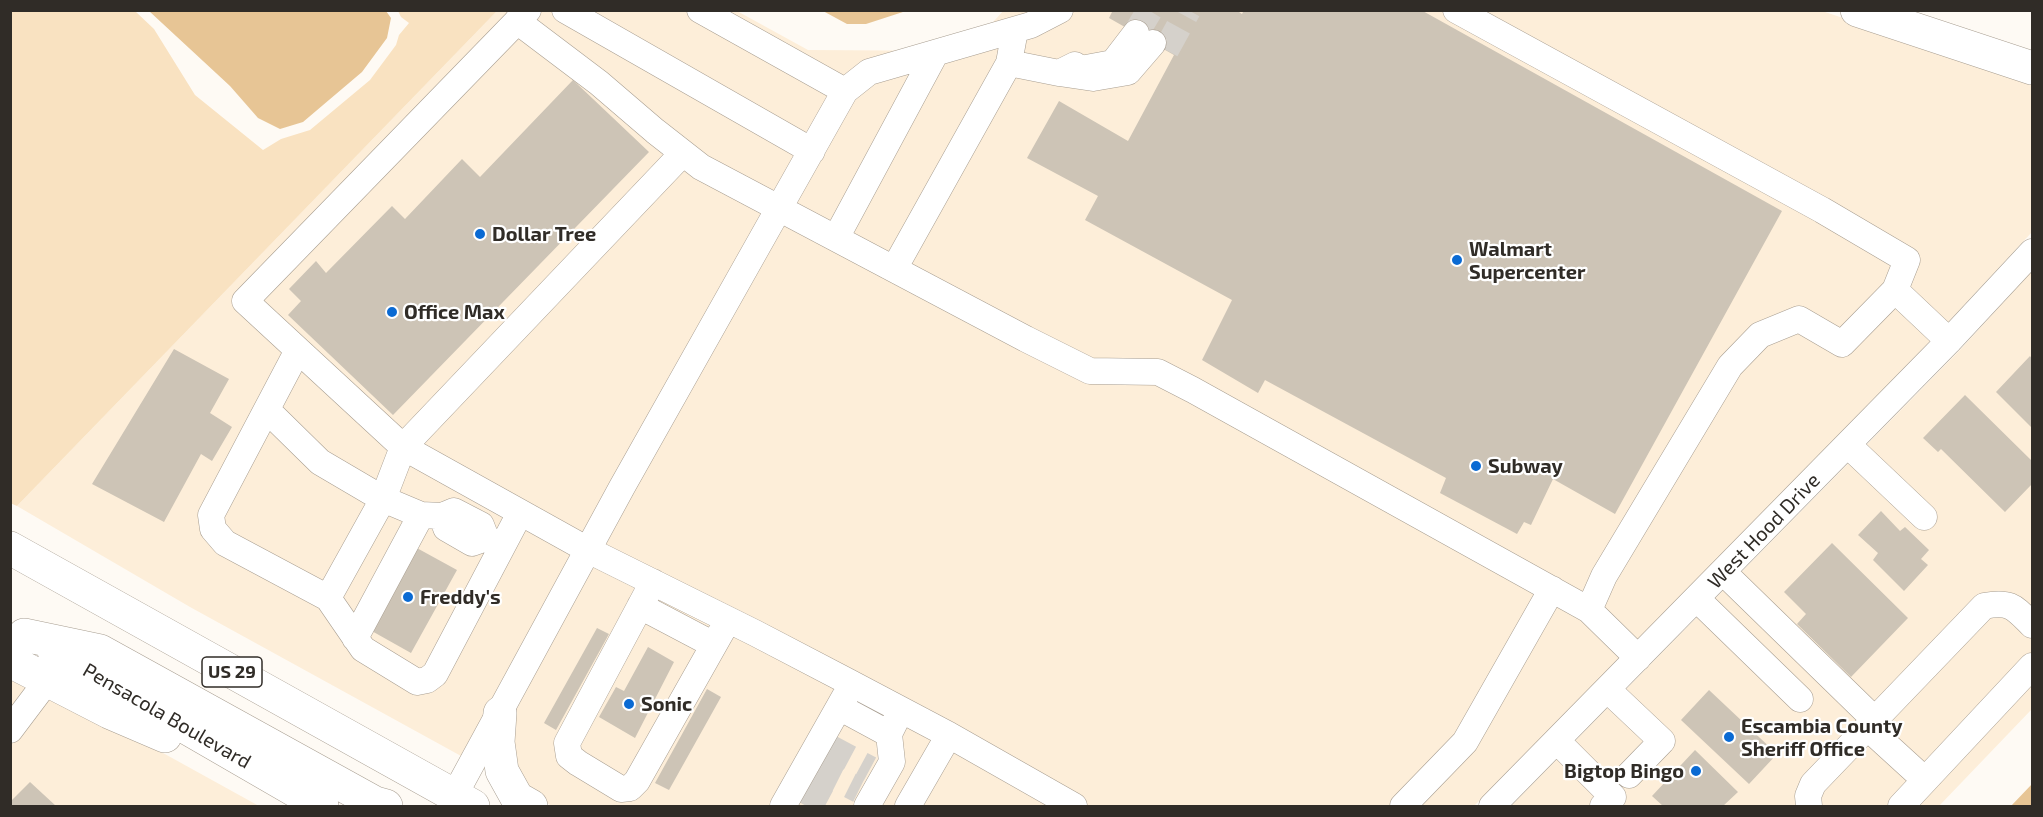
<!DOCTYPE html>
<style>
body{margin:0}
#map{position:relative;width:2043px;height:817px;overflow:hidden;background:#fefaf4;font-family:"Exo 2",sans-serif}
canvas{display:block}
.frame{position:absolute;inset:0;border:12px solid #302c27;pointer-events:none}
</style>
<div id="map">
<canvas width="2043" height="817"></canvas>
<div class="frame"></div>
</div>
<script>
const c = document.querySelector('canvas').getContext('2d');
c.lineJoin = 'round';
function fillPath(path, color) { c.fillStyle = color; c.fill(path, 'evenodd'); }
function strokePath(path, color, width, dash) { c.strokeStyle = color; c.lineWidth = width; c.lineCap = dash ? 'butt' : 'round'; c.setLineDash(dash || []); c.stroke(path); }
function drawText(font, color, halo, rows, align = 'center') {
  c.font = font + ' "Exo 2",sans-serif'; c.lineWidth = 4.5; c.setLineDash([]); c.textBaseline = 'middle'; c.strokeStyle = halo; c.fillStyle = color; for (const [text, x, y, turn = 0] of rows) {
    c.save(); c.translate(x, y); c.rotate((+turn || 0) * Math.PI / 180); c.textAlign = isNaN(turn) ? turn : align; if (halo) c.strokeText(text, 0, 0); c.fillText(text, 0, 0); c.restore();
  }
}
fillPath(new Path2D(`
 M1004,10h815l213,71v151l-93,100 -465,474h-922l-362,-199 -173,-101 480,-495h240l71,39 159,1z
 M2032,271v438l-93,97h-428l448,-455z
 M11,669l248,137h-248z`), '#fdeed9');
fillPath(new Path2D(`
 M11,10l124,1 19,18 41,66 68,55 18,-11 29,-9 60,-50 26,-35 3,-10 10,-12 -8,-6 -3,-6h99l-480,495 -7,-3z`), '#f9e2c1');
fillPath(new Path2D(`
 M386,11l5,7 -4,20 -25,34 -59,50 -23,7 -22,-11 -28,-32 -81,-75z
 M823,11h83l-40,13h-19z
 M2032,784v22h-21z`), '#e7c595');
fillPath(new Path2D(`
 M1113,10h123l6,4 2,-4h177l361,201 -167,303 -62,-35 -22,46 -7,-3 -7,12 -77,-41 6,-15 -181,-98 -7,13 -56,-33 30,-60 -147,-80 13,-24 -71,-38 32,-57 69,40 46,-86 -65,-37z
 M573,80l76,72 -256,263 -105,-100 13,-14 -12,-12 27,-28 10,12 66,-67 13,13 57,-60 18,18z
 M174,349l55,30 -19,34 22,14 -20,34 -11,-7 -37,68 -72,-38z
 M2030,356l2,3v69l-36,-36z
 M1965,395l67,66v23l-27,28 -64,-63 -3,3 -15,-14z
 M1881,511l19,20 5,-4 24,23 -8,9 7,6 -24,26 -31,-31 5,-7 -20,-18z
 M1832,543l76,75 -57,59 -54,-53 9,-10 -22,-22z
 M415,547l42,23 -46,83 -41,-23z
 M597,628l12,6 -53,96 -12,-7z
 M648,647l26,15 -39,76 -36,-21 17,-30 8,4z
 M707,689l14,8 -52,93 -14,-7z
 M1709,690l68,64 -28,30 -68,-64z
 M1695,750l43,42 -15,14h-60l-11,-10z
 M30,782l26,24h-46v-4z`), '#cdc4b6');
strokePath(new Path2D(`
 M1136,33l14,-23
 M1166,50l22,-40
 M827,746l43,23
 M815,768l44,22
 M804,790l30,16`), '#d5d1cb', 26, [26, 13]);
const minor = new Path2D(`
 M528,10l-283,291 158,146 185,103 167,83 90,47 104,55 125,71
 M565,10l247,141
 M1456,10l366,200 85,50 -12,30 54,51
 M517,21l82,62 56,48 46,36 325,172 64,32 68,1 35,18 396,220 49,48
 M1136,33l-23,30 -54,10 34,5 35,-6 25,-29
 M1009,63l50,10 16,-8
 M845,91l24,-19 162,-47 29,-15
 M836,238l99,-184
 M894,269l115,-206 6,-33
 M298,350l-87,165 2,14 12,14 103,55 35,51 54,33 10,-2 8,-6 85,-161
 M267,410l53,52 63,37 38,16 21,1 12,-5 27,14 5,13 16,8
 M1848,445l76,72
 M442,516l4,12 26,15 14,-5
 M1723,572l152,148
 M653,582l-86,161 2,13 9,7 43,26 9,-1 7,-7 91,-161
 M328,598l55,-99 20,-52 280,-294
 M1697,599l103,100
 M640,606l74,39
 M1589,610l15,-34 126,-210 30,-31 39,-16 43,25 53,-54
 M355,638l66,-123
 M1608,690l54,51 -33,34
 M839,707l50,27
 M1868,728l57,52
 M10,730l49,-65
 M1557,741l56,56 -10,9
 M454,796l168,-309 223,-396 -145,-81
 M783,806l69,-122
 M867,806l25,-44 -3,-28 12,-24
 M908,806l41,-71
 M1403,806l62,-64 87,-153
 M1492,806l457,-465 83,-89
 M1809,806l-1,-10 5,-12 171,-178c27,-5 30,1 48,19
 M1901,806l131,-140`);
const major = new Path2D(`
 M1857,10l175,58`);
const highway = new Path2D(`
 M10,548l463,258
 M24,635l76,16 275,152 11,3
 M54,651l268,155
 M10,661l99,51 56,24
 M500,713l-2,29 4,29 15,27 14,8`);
strokePath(minor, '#a89e91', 27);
strokePath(major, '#a89e91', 34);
strokePath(highway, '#a89e91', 34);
strokePath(minor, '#fff', 26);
strokePath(major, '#fff', 33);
strokePath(highway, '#fff', 33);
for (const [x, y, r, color] of [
 [480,234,6,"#0a6ad3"],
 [1457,260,6,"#0a6ad3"],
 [392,312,6,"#0a6ad3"],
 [1476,466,6,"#0a6ad3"],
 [408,597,6,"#0a6ad3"],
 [629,704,6,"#0a6ad3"],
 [1729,737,6,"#0a6ad3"],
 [1696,771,6,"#0a6ad3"]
]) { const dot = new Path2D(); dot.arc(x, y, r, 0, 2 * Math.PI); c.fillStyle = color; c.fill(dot); strokePath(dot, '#fff', 2); }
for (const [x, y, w] of [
 [232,672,60]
]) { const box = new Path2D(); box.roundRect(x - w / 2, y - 15, w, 30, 4.5); c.fillStyle = '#fff'; c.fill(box); strokePath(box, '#302c27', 1.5); }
drawText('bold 18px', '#302c27', null, [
 ["US 29",232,672]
]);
drawText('bold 20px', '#302c27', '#fff', [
 ["Dollar Tree",492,234],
 ["Walmart",1469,249],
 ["Supercenter",1469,272],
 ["Office Max",404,312],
 ["Subway",1488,466],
 ["Freddy's",420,597],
 ["Sonic",641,704],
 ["Escambia County",1741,726],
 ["Sheriff Office",1741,749],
 ["Bigtop Bingo",1684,771,"right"]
], 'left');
drawText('20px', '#302c27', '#fff', [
 ["West Hood Drive",1764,531,-46],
 ["Pensacola Boulevard",167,716,30]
]);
</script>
